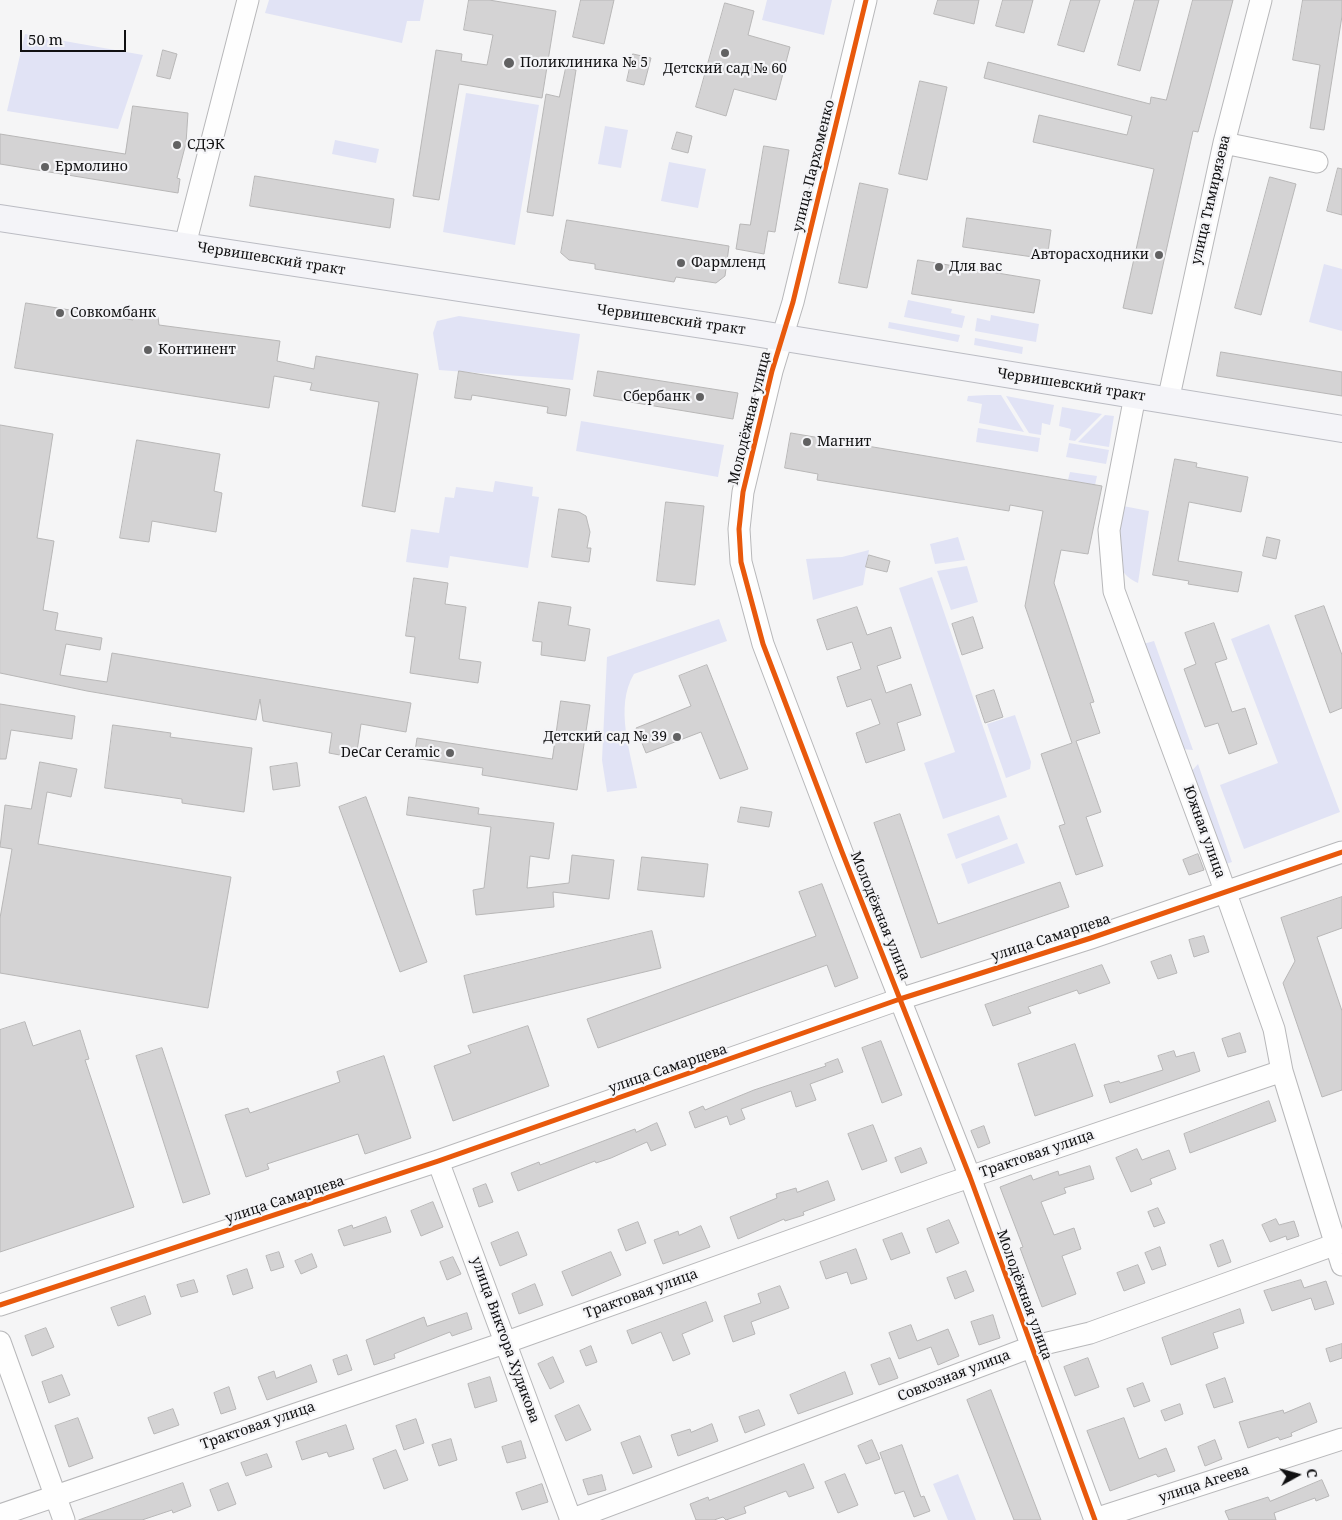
<!DOCTYPE html>
<meta charset="utf-8">
<style>
body{margin:0}
#map{position:relative;width:1342px;height:1520px;overflow:hidden;background:#f5f5f6;font-family:"Noto Serif",serif}
canvas{display:block}
.north{position:absolute;left:1272px;top:1450px;width:50px;height:50px;-webkit-text-stroke:4px #f4f4f7;paint-order:stroke;rotate:83deg;font-size:14px;font-weight:700;line-height:20px;text-align:center;color:#111112}
.north::after{content:'';display:block;margin:auto;width:18px;height:22px;background:#111112;clip-path:polygon(50% 0,100% 100%,50% 72%,0 100%)}
.scale{position:absolute;left:20px;top:30px;width:106px;height:22px;box-sizing:border-box;border:2px solid #111112;border-top:0;padding-left:6px;font-size:15px;line-height:18px;white-space:nowrap;color:#111112;-webkit-text-stroke:4px #f4f4f7;paint-order:stroke}
</style>
<div id="map">
<canvas width="1342" height="1520"></canvas>
<div class="north">С</div>
<div class="scale">50 m</div>
</div>
<script>
const c = document.querySelector('canvas').getContext('2d');
c.lineJoin = 'round';
function fillPath(path, color) { c.fillStyle = color; c.fill(path, 'evenodd'); }
function strokePath(path, color, width, dash) { c.strokeStyle = color; c.lineWidth = width; c.lineCap = dash ? 'butt' : 'round'; c.setLineDash(dash || []); c.stroke(path); }
function drawText(font, color, halo, rows, align = 'center') {
  c.font = font + ' "Noto Serif",serif'; c.lineWidth = 4.5; c.setLineDash([]); c.textBaseline = 'middle'; c.strokeStyle = halo; c.fillStyle = color; for (const [text, x, y, turn = 0] of rows) {
    c.save(); c.translate(x, y); c.rotate((+turn || 0) * Math.PI / 180); c.textAlign = isNaN(turn) ? turn : align; if (halo) c.strokeText(text, 0, 0); c.fillText(text, 0, 0); c.restore();
  }
}
fillPath(new Path2D(`
 M269,0h155l-4,21h-13l-5,22 -137,-30z
 M767,0h65l-8,35 -62,-15z
 M25,34l118,21 -25,74 -111,-18z
 M466,93l73,12 -24,140 -72,-13z
 M605,126l23,4 -7,38 -23,-4z
 M335,140l44,9 -3,14 -44,-9z
 M669,162l37,7 -8,39 -37,-7z
 M1324,264l18,5v62l-33,-9z
 M908,300l44,9 -1,4 14,3 -3,12 -58,-11z
 M991,315l48,9 -3,18 -61,-11 2,-13 13,3z
 M459,316l121,18 -7,46 -134,-10 -6,-37 4,-12z
 M889,322l71,13 -2,7 -70,-14z
 M975,338l48,9 -1,7 -48,-9z
 M987,395h14l23,37 -45,-9 3,-19 -15,-3 1,-5z
 M1006,396l48,9 -4,20 -8,-2 -1,12 -12,-2z
 M1062,407l40,7 -27,27 -6,-1 2,-11 -12,-3z
 M1105,415l9,1 -5,31 -31,-5z
 M581,421l143,24 -6,32 -142,-26z
 M978,428l62,10 -2,14 -62,-10z
 M1069,443l40,7 -3,14 -40,-7z
 M1070,472l27,4 -2,9 -27,-5z
 M495,481l38,6 -1,9 7,1 -11,71 -78,-12 -2,12 -42,-6 5,-33 28,4 6,-36 9,1 2,-11 37,5z
 M1123,506l26,5 -11,72c-32,-14 -19,-50 -15,-77z
 M958,537l7,23 -30,4 -5,-20z
 M869,550l-6,35 -50,15 -7,-41 36,-2z
 M967,566l11,36 -27,8 -14,-39z
 M932,577l75,220 -64,22 -19,-56 31,-11 -56,-164z
 M719,619l8,22 -93,33c-20,33 -3,79 3,114l-30,4 -5,-32 5,-103z
 M1269,624l71,188 -96,37 -24,-64 58,-22 -47,-124z
 M1154,641l39,109 -12,-1 -38,-105z
 M1015,715l16,47 -1,7 -24,9 -19,-54z
 M1198,764l34,98 -9,3 -33,-92z
 M999,815l9,24 -52,20 -9,-25z
 M1017,843l8,20 -57,21 -7,-20z
 M958,1474l18,46h-28l-15,-36z`), '#e1e3f5');
const building = new Path2D(`
 M469,0h20l67,11 -14,87 -83,-14 -20,116 -26,-4 23,-146 26,4 -1,7 26,4 6,-30 -29,-5z
 M581,0h33l-10,44 -31,-7z
 M938,0h41l-5,24 -40,-10z
 M1003,0h30l-9,33 -28,-7z
 M1071,0h29l-16,52 -26,-7z
 M1135,0h24l-19,71 -22,-6z
 M1193,0h40l-35,132 -5,-1 -41,183 -29,-6 31,-139 -121,-27 6,-27 88,20 5,-19 -148,-38 4,-16 162,42 1,-7 15,3z
 M1303,0h39v16l-18,114 -14,-2 10,-63 -27,-5z
 M725,3l29,8 -6,24 42,12 -14,53 -42,-11 -8,27 -30,-9z
 M163,50l14,4 -7,25 -13,-3z
 M633,54l18,4 -7,27 -17,-4z
 M566,68l10,2 -23,146 -26,-4 19,-118 13,3z
 M920,81l27,6 -20,93 -28,-6z
 M133,106l55,7 -2,30 -9,35 3,1 -2,14 -178,-29v-30l125,20z
 M677,132l15,4 -4,17 -16,-4z
 M764,146l25,4 -14,82 -7,-1 -4,23 -28,-5 4,-25 10,1z
 M1338,168l4,1v46l-15,-4z
 M255,176l139,23 -4,29 -140,-22z
 M1270,177l26,7 -35,131 -26,-7z
 M860,183l28,6 -21,99 -28,-5z
 M967,218l84,12 -4,29 -84,-12z
 M567,220l162,26 -4,30 -9,7 -40,-6 -2,5 -79,-13v-5l-26,-4 -8,-7z
 M918,260l122,20 -6,33 -122,-19z
 M26,303l107,17 2,-6 6,-5h8l6,3 3,5 1,8 121,16 -3,20 37,8 2,-13 102,18 -23,138 -33,-6 17,-104 -69,-12 2,-7 -38,-7 -5,32 -254,-40z
 M1221,352l121,20v24l-125,-20z
 M459,371l111,18 -4,27 -19,-3 1,-6 -76,-12 -1,5 -16,-2z
 M598,371l140,22 -5,26 -139,-23z
 M0,425l53,9 -16,104 17,3 -11,69 15,3 -3,17 47,8 -2,12 -34,-6 -6,31 47,7 5,-29 299,50 -5,29 -45,-8 -5,34 -27,-5 3,-20 -69,-12 -3,-22 -4,21 -169,-29 -87,-18z
 M791,433l311,53 -14,68 -27,-4 -7,33 40,119 -4,1 10,30 -24,8 25,71 -15,5 17,49 -27,9 -17,-49 6,-2 -24,-70 31,-11 -47,-137 18,-95 -33,-6 -1,6 -192,-31 1,-6 -33,-6z
 M137,440l83,14 -6,37 8,2 -6,39 -64,-11 -3,21 -29,-4z
 M1175,459l22,4 -1,4 52,10 -7,35 -52,-10 -11,59 64,11 -4,20 -50,-8 1,-3 -36,-6z
 M666,502l38,4 -9,79 -38,-4z
 M559,509l20,3 7,4 4,16 -3,16h4l-2,14 -37,-5z
 M1267,537l13,3 -4,19 -13,-3z
 M869,555l21,6 -3,11 -21,-5z
 M414,578l34,5 -3,21 21,3 -7,52 22,3 -3,21 -68,-10 5,-36 -9,-1z
 M539,602l32,5 -3,18 22,4 -5,32 -44,-6 1,-13 -9,-1z
 M1324,606l18,49v53l-12,5 -35,-97z
 M857,607l10,28 24,-8 10,31 -24,8 9,27 25,-9 10,31 -24,8 8,27 -39,13 -10,-30 24,-9 -9,-25 -24,8 -10,-30 24,-8 -9,-27 -25,8 -10,-30z
 M973,617l10,31 -21,7 -10,-31z
 M1214,623l13,36 -12,4 17,49 13,-4 12,36 -28,10 -11,-31 -13,4 -21,-58 12,-5 -11,-31z
 M707,665l41,104 -28,10 -19,-47 -55,21 -10,-25 55,-22 -12,-30z
 M994,690l9,27 -18,6 -9,-27z
 M561,701l29,4 -13,85 -95,-15 1,-7 -69,-10 3,-20 135,21z
 M0,704l75,12 -3,23 -61,-9 -5,29h-6z
 M113,725l58,8 -1,4 82,11 -8,64 -62,-9v-4l-77,-11z
 M40,762l37,7 -6,28 -24,-5 -9,52 193,33 -23,131 -208,-35v-55l12,-69 -12,-2 5,-42 26,4z
 M297,763l3,23 -27,4 -3,-23z
 M366,797l61,165 -27,10 -61,-165z
 M409,797l70,11 -1,6 76,9 -5,36 -19,-3 -3,32 42,-5 3,-28 42,5 -5,39 -56,-7 1,15 -78,8 -3,-25 11,-2 7,-61 -84,-12z
 M741,807l31,5 -3,15 -31,-5z
 M900,814l38,110 122,-42 9,25 -148,51 -47,-135z
 M1198,854l6,16 -15,5 -6,-15z
 M642,857l66,7 -4,33 -66,-7z
 M822,884l36,94 -23,9 -8,-22 -229,83 -11,-29 229,-83 -17,-44z
 M1342,897v31l-25,9 25,74v79l-20,7 -39,-114 12,-22 -14,-43z
 M652,931l9,37 -188,45 -9,-37z
 M1204,936l5,16 -15,5 -5,-17z
 M1171,955l6,18 -19,6 -7,-17z
 M1102,965l8,18 -31,11 -2,-4 -49,17 3,6 -38,13 -8,-21z
 M25,1022l8,24 47,-16 9,29 -4,1 49,147 -134,45v-222z
 M528,1026l21,60 -96,35 -19,-55 37,-13 -3,-7z
 M1240,1033l6,19 -18,5 -6,-18z
 M881,1041l21,54 -20,8 -20,-55z
 M1075,1044l18,52 -58,20 -17,-52z
 M162,1048l48,146 -27,9 -47,-147z
 M1174,1051l2,6 18,-5 6,19 -90,32 -6,-18 15,-4 1,2 43,-13 -5,-14z
 M384,1056l27,82 -46,16 -7,-20 -91,30 2,5 -23,8 -21,-62 23,-7 2,5 90,-31 -3,-10z
 M838,1059l5,13 -33,12 6,16 -20,7 -5,-16 -50,18 4,10 -15,6 -3,-9 -32,12 -6,-16 14,-6 2,4 49,-20 72,-24 -1,-2z
 M1269,1101l7,20 -86,32 -6,-19z
 M657,1123l9,22 -15,6 -4,-9 -36,16 -15,5 -1,-2 -77,30 -7,-18 28,-11 1,3 95,-36 1,3z
 M873,1125l14,36 -25,9 -14,-36z
 M984,1126l6,17 -12,5 -7,-17z
 M921,1148l6,15 -26,10 -6,-15z
 M1137,1149l5,11 27,-10 7,19 -26,10 2,5 -21,8 -15,-34z
 M1090,1166l4,13 -30,9 2,5 -25,9 13,33 20,-7 7,21 -19,7 14,38 -34,13 -22,-59 3,-1 -23,-60 31,-12 2,5 25,-9 1,4z
 M828,1181l7,19 -32,12 1,3 -19,6 -1,-2 -46,20 -8,-22 47,-19 -1,-4 20,-6 1,4z
 M486,1184l7,18 -14,5 -6,-18z
 M433,1202l10,25 -22,9 -10,-25z
 M1158,1208l7,15 -11,4 -6,-15z
 M386,1217l5,15 -47,14 -6,-16 14,-5 1,3z
 M1276,1219l3,6 15,-4 5,15 -12,4 -1,-4 -16,6 -8,-17z
 M949,1220l10,23 -23,10 -9,-24z
 M638,1222l8,21 -20,8 -8,-21z
 M701,1226l9,21 -47,17 -9,-24 24,-9 1,4z
 M518,1232l9,23 -27,11 -9,-23z
 M902,1233l8,20 -19,7 -8,-20z
 M1223,1240l8,22 -13,5 -8,-22z
 M1160,1247l6,18 -14,5 -7,-17z
 M856,1249l11,30 -16,5 -4,-12 -21,7 -6,-17z
 M279,1252l5,15 -13,4 -5,-15z
 M611,1252l10,23 -49,21 -10,-24z
 M312,1254l5,13 -16,7 -6,-13z
 M453,1257l8,17 -14,6 -7,-18z
 M1138,1265l7,18 -21,8 -7,-18z
 M247,1269l6,19 -20,7 -6,-19z
 M966,1271l8,20 -19,8 -8,-21z
 M194,1280l4,12 -17,5 -4,-12z
 M1301,1280l3,8 22,-7 8,23 -19,6 -4,-12 -39,13 -8,-20z
 M535,1284l8,21 -24,9 -7,-20z
 M780,1286l9,22 -38,14 4,12 -22,8 -9,-26 37,-13 -3,-9z
 M145,1296l6,18 -33,12 -7,-18z
 M706,1302l7,19 -31,13 8,20 -17,7 -12,-29 -29,12 -5,-13z
 M1240,1309l4,14 -31,10 5,15 -47,17 -9,-27z
 M467,1313l5,16 -20,7 -2,-4 -56,22 1,4 -21,7 -8,-25 58,-23 3,9z
 M993,1315l7,23 -21,7 -8,-23z
 M911,1325l6,16 31,-12 11,27 -21,9 -7,-18 -32,12 -10,-26z
 M46,1328l8,19 -22,9 -7,-20z
 M1342,1344v14l-12,4 -4,-13z
 M591,1346l6,16 -11,4 -6,-15z
 M347,1355l5,15 -14,5 -5,-15z
 M553,1357l11,25 -14,7 -12,-25z
 M890,1358l8,20 -19,7 -8,-20z
 M1088,1358l11,29 -24,9 -11,-29z
 M311,1365l6,17 -50,18 -9,-23 16,-6 2,7z
 M845,1372l8,22 -55,20 -8,-19z
 M62,1375l8,20 -21,8 -7,-21z
 M490,1377l7,24 -22,7 -7,-24z
 M1225,1378l8,24 -19,6 -8,-23z
 M1143,1383l7,18 -16,6 -7,-18z
 M229,1387l7,22 -15,5 -7,-21z
 M991,1390l50,130h-27l-47,-120z
 M1310,1403l7,19 -26,11 1,3 -12,4 -2,-3 -30,11 -9,-26 44,-12 1,3z
 M1180,1404l3,10 -18,7 -4,-10z
 M579,1405l12,25 -25,11 -11,-25z
 M173,1409l6,16 -25,9 -6,-16z
 M759,1410l6,15 -20,8 -6,-16z
 M78,1418l15,40 -24,9 -14,-41z
 M1124,1418l15,41 27,-11 9,23 -17,6 -2,-3 -46,17 -23,-60z
 M416,1419l8,24 -20,7 -8,-24z
 M712,1424l6,17 -40,15 -7,-21 19,-6 1,3z
 M346,1425l8,24 -25,8 -2,-5 -25,8 -6,-18z
 M640,1436l12,31 -19,7 -12,-31z
 M451,1439l6,21 -18,6 -7,-21z
 M872,1440l8,19 -14,5 -8,-18z
 M1215,1440l7,19 -17,7 -7,-19z
 M521,1441l5,17 -19,5 -5,-16z
 M902,1445l19,52 3,-1 6,15 -16,6 -10,-26 -9,3 -15,-41z
 M396,1450l12,30 -24,9 -11,-30z
 M267,1454l5,13 -26,9 -5,-13z
 M804,1464l10,24 -25,9 -3,-6 -42,16 2,6 -20,7 -3,-3 -9,3h-18l-6,-16 18,-7 1,3z
 M845,1474l13,31 -20,8 -13,-31z
 M602,1475l4,15 -18,5 -5,-15z
 M1322,1480l7,16 -13,5 -1,-3 -41,15 2,7h-47l-4,-9 43,-14 2,4z
 M183,1483l8,23 -18,7 -1,-3 -30,10h-63z
 M228,1483l8,21 -18,7 -8,-21z
 M542,1484l6,18 -26,8 -6,-17z`);
fillPath(building, '#d4d3d4');
strokePath(building, '#b8b7b7', 1);
const minor = new Path2D(`
 M866,0l-73,302 -21,69 -29,121 -4,37 2,33 22,82 79,208 128,325 125,343
 M1224,143l93,19
 M185,245l63,-245
 M1135,396l-26,134 5,61 104,280 56,158 8,42 60,194
 M1168,401l56,-258 37,-143
 M438,1161l133,359
 M0,1305l438,-144 462,-162 191,-61 251,-86
 M0,1342l64,178
 M0,1515l507,-173 436,-156 339,-115
 M1095,1519l247,-80
 M570,1520l461,-173 59,-14 252,-91`);
const major = new Path2D(`
 M0,218l742,113 600,98`);
strokePath(minor, '#b8b8ba', 23);
strokePath(major, '#bbbcc3', 28);
strokePath(minor, '#fefefe', 21);
strokePath(major, '#f4f4f8', 26);
strokePath(new Path2D(`
 M866,0l-73,302 -21,69 -29,121 -4,37 2,33 22,82 79,208 128,325 125,343
 M0,1305l438,-144 462,-162 191,-61 251,-86`), '#e8590c', 5);
for (const [x, y, r, color] of [
 [725,53,5,"#616162"],
 [509,63,6,"#616162"],
 [177,145,5,"#616162"],
 [45,167,5,"#616162"],
 [1159,255,5,"#616162"],
 [681,263,5,"#616162"],
 [939,267,5,"#616162"],
 [60,313,5,"#616162"],
 [148,350,5,"#616162"],
 [700,397,5,"#616162"],
 [807,442,5,"#616162"],
 [677,737,5,"#616162"],
 [450,753,5,"#616162"]
]) { const dot = new Path2D(); dot.arc(x, y, r, 0, 2 * Math.PI); c.fillStyle = color; c.fill(dot); strokePath(dot, '#f4f4f7', 2); }
drawText('14px', '#111112', '#f4f4f7', [
 ["Поликлиника № 5",520,63],
 ["Детский сад № 60",725,69,"center"],
 ["СДЭК",187,145],
 ["Ермолино",55,167],
 ["Авторасходники",1149,255,"right"],
 ["Фармленд",691,263],
 ["Для вас",949,267],
 ["Совкомбанк",70,313],
 ["Континент",158,350],
 ["Сбербанк",690,397,"right"],
 ["Магнит",817,442],
 ["Детский сад № 39",667,737,"right"],
 ["DeCar Ceramic",440,753,"right"]
], 'left');
drawText('14px', '#111112', '#f4f4f7', [
 ["улица Пархоменко",814,166,-76],
 ["улица Тимирязева",1211,200,-77],
 ["Червишевский тракт",271,259,9],
 ["Червишевский тракт",671,320,8],
 ["Червишевский тракт",1071,385,9],
 ["Молодёжная улица",750,418,-76],
 ["Южная улица",1204,832,70],
 ["Молодёжная улица",880,916,68],
 ["улица Самарцева",1051,938,-18],
 ["улица Самарцева",668,1069,-19],
 ["Трактовая улица",1037,1154,-19],
 ["улица Самарцева",285,1200,-18],
 ["Трактовая улица",641,1294,-20],
 ["Молодёжная улица",1024,1295,70],
 ["улица Виктора Худякова",505,1340,70],
 ["Совхозная улица",954,1376,-21],
 ["Трактовая улица",258,1426,-19],
 ["улица Агеева",1204,1484,-18]
]);
</script>
